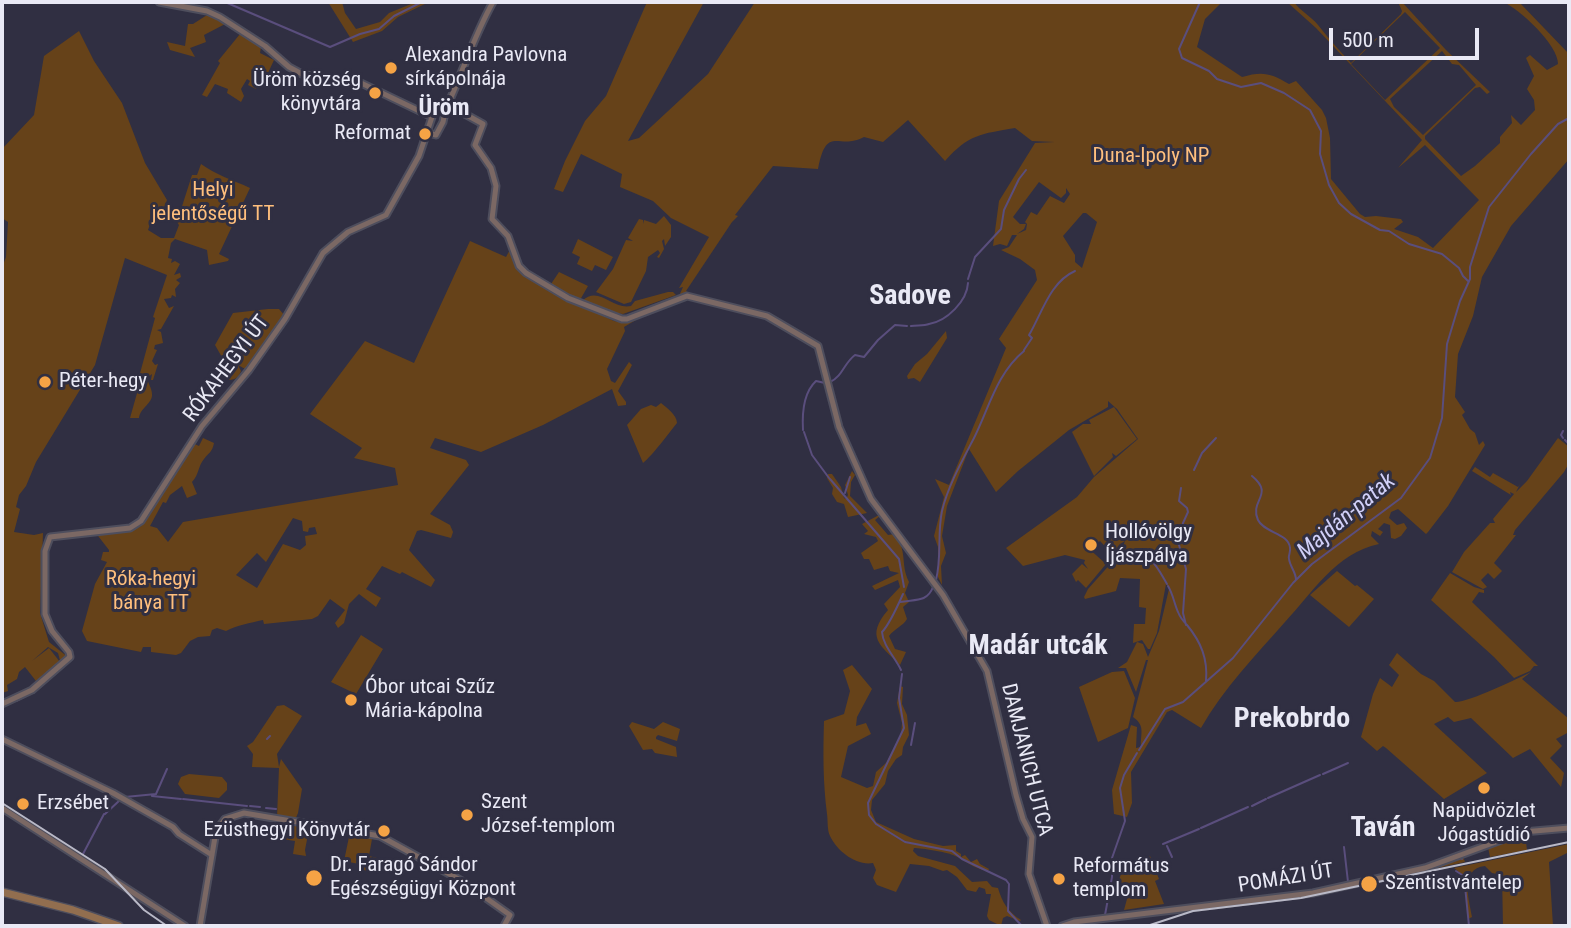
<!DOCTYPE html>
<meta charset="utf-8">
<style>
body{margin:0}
#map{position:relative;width:1571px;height:928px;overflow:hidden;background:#302f42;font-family:"Roboto Condensed",sans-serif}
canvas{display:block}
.frame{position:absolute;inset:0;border:4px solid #e9e9f5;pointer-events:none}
.scale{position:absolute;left:1329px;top:28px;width:150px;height:32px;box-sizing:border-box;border:4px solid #e9e9f5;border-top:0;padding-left:9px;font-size:21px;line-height:24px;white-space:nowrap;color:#e9e9f5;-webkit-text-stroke:5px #302f42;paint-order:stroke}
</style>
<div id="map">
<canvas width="1571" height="928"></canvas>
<div class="frame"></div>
<div class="scale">500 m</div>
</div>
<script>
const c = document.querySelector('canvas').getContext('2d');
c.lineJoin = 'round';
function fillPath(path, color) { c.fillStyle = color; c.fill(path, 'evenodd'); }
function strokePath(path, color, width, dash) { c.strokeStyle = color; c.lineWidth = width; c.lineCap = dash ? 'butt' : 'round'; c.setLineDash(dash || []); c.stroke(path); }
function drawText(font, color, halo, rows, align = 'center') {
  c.font = font + ' "Roboto Condensed",sans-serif'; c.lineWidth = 6; c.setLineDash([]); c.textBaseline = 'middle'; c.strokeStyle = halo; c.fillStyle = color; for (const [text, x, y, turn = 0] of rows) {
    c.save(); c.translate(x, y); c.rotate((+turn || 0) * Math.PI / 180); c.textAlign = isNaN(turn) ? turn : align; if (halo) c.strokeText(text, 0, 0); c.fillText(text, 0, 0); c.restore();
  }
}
fillPath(new Path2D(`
 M328,2h14l3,11 11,16 24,-7 9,-9 27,-11h13l-31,15 -16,14 -29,11z
 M647,2h57l-76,139 11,-3 69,-64 47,-72h467l-17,17 -8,28 45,30c20,-6 29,-4 47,7l7,-3 26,29 4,8 4,20 1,41 29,35 5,3 11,-1 25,3 2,3 -9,7 24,8 15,11 46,-48 -54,-55 -27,23 24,-28 -106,-112 -29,-26h7c6,9 17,14 24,23 10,13 21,25 33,38l50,-49 1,-3 -4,-9h4l44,48 44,42 -3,2 -7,-7 -5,1 -50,48v3l36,37 14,-10 25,-23v-6l12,-14 -1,-8 10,10 14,-15 -1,-10 -7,-11 7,-13 -8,-18 4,-3 17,15 11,-6c1,-18 -39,-56 -55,-62h16l50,52v105l-58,67 -29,51 -9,39 -15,38 -3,43 10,15 -3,3 8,14 5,4 4,12 4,-4 2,4 -37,61 -20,26 -2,2 -28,-25 -7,3 -2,6 8,7 7,-2 3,5 -6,8 -6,3 -4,-1 -1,-13 -6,-2 -6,6 5,3 -3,4 -8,-5 -1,5 8,8c-43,9 -66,48 -94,78 -30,34 -61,66 -84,106l-29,-18 -5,2 -36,60 1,31 -5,14 -13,-3 -2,-24 19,-65 6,2 -1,21 5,-1c-1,-13 5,-21 -8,-30l15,-57h-2l-10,32 -10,-24h-8l9,-6 10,-20 6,2 5,13 11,-26 10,-42 -3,-5 -9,49 -7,16h-2l-6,-9 -9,3 1,-19h11l1,-16 -7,-1 1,-28 -20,-1 -4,13 -31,8 -1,-2 4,-8 33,-37 4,-11 -5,3 -1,6 -5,6 -14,-15 -9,8 -4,-2 19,17 -20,24 -8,-8 -2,2 -4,-8 10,-10 6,5 -4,-6 1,-3 -20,-5 -42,11 -17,-18 71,-51 17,-20 44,-38 -21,-30 -9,-8v6l-39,23 -51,41 -22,21 -27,-43 -22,57 -5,30 4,17 -5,13 1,19 -4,-8v-30l-4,-11 10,-39 -9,-18 14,6 57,-137 -7,-9 38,-59 -2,-10 -15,-11 -19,-9 8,-3 8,-12h-5l-5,11 -7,-2 -7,2 6,-45 36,-58 20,-1 -23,-1 -17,-13c-34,6 -46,6 -70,33l-37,-41 -25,22 -19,-5c-26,14 -37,-14 -46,32l-45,-3 -38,49 3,1 -6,6 -46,69 4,3 -11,2 4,-9 -4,1 30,-51 -38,-19 -18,-17 -33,-14 2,-13 -41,-20 -18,38 -9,-3 11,-28 20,-40 21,-25zM1405,12l35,36 -55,52 -34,-36zM1442,51l10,13 7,1 17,20 -53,50 -29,-28 -4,-8zM1039,182l22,16 5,-5v-5l4,6 -6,9 -14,-7 -13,19 -6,-3 -6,10 2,2 -1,6 -9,4 7,-5 2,-5h-6l-7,-7zM1083,213h3l11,9 -15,46 -7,-6v-7l-12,-19z
 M207,15l20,8 -23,12 2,7 -16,6 5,9 -25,-7 -3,-8 18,4 3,-22h5z
 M79,31l15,30 28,42 23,60 22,37 -6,15 -7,-2 -6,17 13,8h13l5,-13 -2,-3 15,-47h5l4,-11c15,11 32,16 49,24l-31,66 10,5 -1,2 -19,4 -2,-15 -32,-11 -4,4 -3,15 4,1 -1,4 4,-2 5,3 -6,11 6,-2 1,4 -5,3 4,3 -5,6 1,8 -4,-2 -1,3 -7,1 5,9 5,-2 -13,23 -4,1 4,2 2,11 -8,2 -1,4 3,1 -5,11 3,4 3,-1 -5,16h-2l1,-6 -5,4c1,5 5,11 5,16 1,9 -12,14 -13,24h-9l11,-39 -2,-2 16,-59 -2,-1 14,-42 -42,-17 -30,107 -59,97 -10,24 -7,9 -3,12 4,2 -6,23 20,3 9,-2 -3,80 9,29 20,16 -8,6 -3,-11 -10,-6 -16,14 17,-13 11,14 -24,19 -11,-14 -6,5 -2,7 -10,6 1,6 -6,2v-425l4,-11 2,-35 -6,-4v-69l32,-34 10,-59z
 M240,34l21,13 -1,6 14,7 -12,26 -4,-1 -2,4 -8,-4 2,-4 -3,-2 -6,10 3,7 -3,6 -14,-9 1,-4 -13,-5 -8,13 -5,-2 18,-32 -2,-2z
 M664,216l7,9v12l-6,9 -1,-7 -2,2 2,8 -5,9 -2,-1 3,-4 -2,-3 -10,7 -2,14 -15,31 -7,2 -28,-12 17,-23 13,-29 7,1 -5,-3 11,-19 4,1v4l1,-4 12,4z
 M578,239l35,18 -7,13 -11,-5 -3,6 -15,-7 3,-7 -8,-4z
 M470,241l36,16 7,-13 11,23 24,18 3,-1 8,-12 29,14 -8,14 -30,-12v3l64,30 10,2 12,-6v3l-12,7 1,4 -18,38 4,12 4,2 14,-21 3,3 -14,26 8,11v3l-8,1 -6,-17 -69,36 -62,27 -46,-14 -5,10 36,12 3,5 -39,49 20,11 3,7 -2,6 -30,-8 -4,1 -8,19 26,30 -4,7 -29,-15 -2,2 -18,-8 -16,23 15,9 -5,9 -17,-13 -10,10 -5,19 -6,5 -3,-5 10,-13 -15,-11 -12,17 -6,3 -48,5 -1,-4c-13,3 -26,5 -37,11l-9,-3 -5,2 -2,6 -12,1 -8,4 -9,12 -5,2 -25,-3v-5h-8l-2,5 -54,-11 -5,-10 13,-47 12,-22 -6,-2 2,-8h6v-2l-14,-18 45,-5 50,-85 9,4 4,-8 11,5c-2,10 -5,9 -10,16 -6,7 -5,16 -12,23l5,12 -10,4 -5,-12 -12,9 -4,8 -3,-1 -13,24 7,2 11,14 15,-20 215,-37 -3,-17 -41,-10 8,-10 -52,-34 55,-73 49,22zM293,518l9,3 1,10 5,1 1,-4 6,-1 2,7 -12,2 1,9 -6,5 -17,-6 -26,44 -21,-13 21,-22 9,9z
 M668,292h5l3,3 -53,19 -14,-2 -27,-11c17,-16 30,9 49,5l4,-5z
 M268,309h11l6,7 -38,54 -9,-5 3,6c-3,8 -7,9 -15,9l-2,-6 -10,-4 1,-6 8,-5 -8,-14 18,-32z
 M946,331l1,7 -27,44 -6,-4 -6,1 -1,-3 8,-12 12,-10z
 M661,403c5,4 16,12 16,20 -8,10 -25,33 -34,40l-16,-38 14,-16 10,-4 5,2z
 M1114,407l23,32 -21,17 -4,-3 1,4 -19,19 -22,-44 11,-8h8l-2,-4z
 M1558,438l11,9v16l-5,9 -49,58 -2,5h3l-22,28 8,8 -8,8 -6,-6 -7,7 6,7 -4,2 -31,-17 12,-20 26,-29h5l-2,-4 21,-25 -4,-2 1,3 -39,-24 3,-4 15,10 3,-4 25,14 2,-3 -4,8 11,-11z
 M852,471l3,4 -4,7 -1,14 17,17 -19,4 -4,-13 -7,-2 -5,-8 1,-6 -6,-10 1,-4h4l9,13 3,11 2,1 2,-4 -3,-10z
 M879,515l1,1 -5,4 13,15 7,-1c13,19 5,29 14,48l-4,11 4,9 -6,5 4,12c-4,7 -13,10 -18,17l6,13 11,3 -6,13c-20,-20 -35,-28 -12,-55l-4,-6 16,-17 -2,-7 -23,10 -3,-4 27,-13 -9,-2 -2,-5 -14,4 -5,-11h-5l-3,-6 17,-12 -2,-4 -12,-3 4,-3 -6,-7z
 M1337,571l18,15 2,-1 17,14 -25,28 -39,-32z
 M1450,573l24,14 10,3v3l-5,-1 -7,10 66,64h-4l-4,5 -16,7 -20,-21 -63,-57z
 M361,635l22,14 -27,45 -25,-12z
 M1397,653l24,21 13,7 21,21c12,1 62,-23 76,-30l-9,7 47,40v13l-13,7 6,7 -12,12 14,15 -3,14 -31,-38 -17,9 -42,-40 -17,4 -6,-5 -14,7 53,49 -43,26 -58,-51 -3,-2 -6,5 -16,-14 12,-43 7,-16 12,9 7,-12 -10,-10z
 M852,665l20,24 -15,28 -1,9 10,-3 5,11 -23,12 -7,31 26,11 6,-2 3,-14 10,-9 15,-28 1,-12 -5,-20 3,-17 3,1 -1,17 5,11 2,20 -6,12 -1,8 -6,4 -8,12 -3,13 -13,16 -1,10 5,12 38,17 29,7 13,-1v6l5,3v3l4,-2 6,7 6,-3 3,5 9,5 -1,2c-14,-2 -23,-11 -35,-16 -7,-3 -31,-7 -39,-7l-1,3 5,5 37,10 17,16 15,-1 5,6 6,1c4,14 10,24 23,32l-1,1 -13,-5 -4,2 -2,8 -12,-6 -2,-4 4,-22h-5l-1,-5 -6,-2 -3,5 -9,-2 -10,-13 -10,-7 -4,1 -14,-5 -19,-2 -14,28 -19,-7 -4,-7 3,-8 -3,-7c-17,3 -36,-12 -43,-27 -3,-6 -2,-16 -3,-22 -4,-32 -4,-60 -3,-93l20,-7 6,-23 -7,-21z
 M1124,671l11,27 -7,30 -30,14 -19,-55 33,-15z
 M284,705l18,11 -25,38 2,13 2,-8 21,30 -4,24 -3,7 -18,-3 2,-49 -27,-1 1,-13 -6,-8 6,-4 24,-36z
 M632,722l22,7 9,-7 17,7 -3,12 -19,-6 -2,2v2l20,8 1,10 -22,-4 -3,-4 -9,1 -14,-24z
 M189,774l33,3 5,6v7l-8,8 -34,-4 -7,-10 3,-7z
 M286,821l24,3 -5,26 1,6 -13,-2 2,-13 -13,-2z
 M350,832l34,7 10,6 -1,3 -14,-8 -7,-1 -3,17 12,3 -3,14 -19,-4v-5l-15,-3z
 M1525,834l2,16 -37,7 -2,-10 -25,10 2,5 -59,13 52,-16 4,-3z
 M1569,844v8l-20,10 4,64h-50l-1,-51 -10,-2 -7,-7c-26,3 -16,33 -13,51l-4,2 -4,-43 -10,-8z
 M1150,856l9,23 -4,2 9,23 -40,6 3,-11 -2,-14 -7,-2 5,-15z`), '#664219');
strokePath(new Path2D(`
 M225,2l105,45 30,-13 19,-5 15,-13 28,-14
 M1200,2l-21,47 3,9 27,13 8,8 24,8 20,-4 23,10 26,17 11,21 -1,23 9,31 10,18 12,11 29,16 9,1 20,13 33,10 17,14 4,8 5,5
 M968,279l7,-22 26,-28 3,-19 15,-31 7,-9
 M911,326c6,-1 13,0 18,-2 18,-3 38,-23 39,-41
 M1024,350l8,-12 -3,-3c13,-22 21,-53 46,-64
 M830,382c13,-6 14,-19 25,-27l9,2 14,-17 17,-15 12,1
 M803,430c-1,-17 0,-37 13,-49l9,2
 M1563,431l-2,4 2,3
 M804,432l8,23 17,23
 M1565,440l4,4
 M1194,470l8,-17 14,-15
 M1252,476c23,19 -3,24 6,44 6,13 31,13 32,28 1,4 -2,7 -1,11 1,8 7,13 7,21
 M830,479l69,80 5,28
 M1181,488l-2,13 8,7 1,4 -5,11 -4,22 7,24 -3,44 3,12
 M845,493l5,-16
 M1128,550c22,1 29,17 39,34
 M936,580c6,-23 1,-46 6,-69 6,-25 20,-50 32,-73 15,-30 23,-65 50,-87
 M1168,586c5,8 6,17 10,26 2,5 5,9 9,13 14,17 21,34 19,56
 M900,602c14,-3 27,1 33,-15
 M901,670c-6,-13 -18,-24 -19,-38 6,-6 17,-29 21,-38
 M902,674l-3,24 5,30 -36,75 1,12 7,9 29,18 47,9 10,8 44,21 3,4 -1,27 14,15
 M29,695l1,-1
 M16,701l10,-5
 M267,739l3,-3
 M911,745l4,-22
 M1139,750l26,-41 18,-7 50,-44 60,-75 19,-19 89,-66 29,-40 12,-40 5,-74 13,-43 10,-22v-12l19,-60 42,-53 27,-30 11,-6
 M1323,774l25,-11
 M152,796l29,3
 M125,797l31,-3 11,-25
 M1268,798l52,-23
 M183,799l64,7
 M250,806l10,1
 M1252,806l14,-7
 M266,808l10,1
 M105,814l15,-14
 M1201,828l47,-21
 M1163,844l36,-15
 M1167,846l5,11
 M1344,847l4,35
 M83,854l21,-40
 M1462,857v2
 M1456,871l8,5 5,50
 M1105,915l7,-38v-19l13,-37 -5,-33 4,-13 13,-22`), '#5a4e7d', 2);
const secondary = new Path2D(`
 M159,2l48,9 13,6 45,29 24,21 13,7 31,7 28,2 71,34
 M449,109l5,-1 29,16 -8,21 16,23 5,18 -4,33 16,17 11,30 7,7 42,25 54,21h5l60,-23 80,20 51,30 21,81 32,72 72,96 44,76 29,124 7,24 9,18 -3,37 18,52
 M449,109v-7c15,-34 26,-68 44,-100
 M428,133l8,2 7,-13 2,-10
 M2,704l30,-14 38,-33 -1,-5 -17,-21 -7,-17v-63l5,-14 80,-9 11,-7 61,-95 47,-56 36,-51 38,-66 25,-21 38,-17 33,-59 13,-39
 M2,739l111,54 60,34 6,7 33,21
 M2,808l183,118
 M200,926l16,-95 9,-12 19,-6 136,23 82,45 48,34 -6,11
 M1062,926l12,-4 239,-29 112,-25 98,-36 46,-4`);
const primary = new Path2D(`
 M2,892l71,18 46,16`);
strokePath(secondary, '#4e4e5d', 9);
strokePath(primary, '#4e4e5d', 10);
strokePath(secondary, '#7b6864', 5);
strokePath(primary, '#926e4f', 7);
strokePath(new Path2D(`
 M2,803l103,66 39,41 23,16
 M1147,926l46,-15 108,-13 268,-56`), '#b9b9c7', 2);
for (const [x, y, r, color] of [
 [391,68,7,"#f5a345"],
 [375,93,7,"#f5a345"],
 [425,134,7,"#f5a345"],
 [45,382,7,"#f5a345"],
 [1091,545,7,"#f5a345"],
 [351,700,7,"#f5a345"],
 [1484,788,7,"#f5a345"],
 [23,804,7,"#f5a345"],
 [467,815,7,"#f5a345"],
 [384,831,7,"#f5a345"],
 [314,878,9,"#f5a345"],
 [1059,879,7,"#f5a345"],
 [1369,884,9,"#f5a345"]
]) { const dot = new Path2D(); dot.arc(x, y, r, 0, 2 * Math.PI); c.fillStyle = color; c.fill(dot); strokePath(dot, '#302f42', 2.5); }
drawText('21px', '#e9e9f5', '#302f42', [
 ["Alexandra Pavlovna",405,56],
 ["sírkápolnája",405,80],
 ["Üröm község",361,81,"right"],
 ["könyvtára",361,105,"right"],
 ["Reformat",411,134,"right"],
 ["Péter-hegy",59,382],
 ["Hollóvölgy",1105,533],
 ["Íjászpálya",1105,557],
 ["Óbor utcai Szűz",365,688],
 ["Mária-kápolna",365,712],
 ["Szent",481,803],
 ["József-templom",481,827],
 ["Erzsébet",37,804],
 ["Napüdvözlet",1484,812,"center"],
 ["Jógastúdió",1484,836,"center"],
 ["Ezüsthegyi Könyvtár",370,831,"right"],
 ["Dr. Faragó Sándor",330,866],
 ["Egészségügyi Központ",330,890],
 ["Református",1073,867],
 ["templom",1073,891],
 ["Szentistvántelep",1385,884]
], 'left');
drawText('21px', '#ffbf7d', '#302f42', [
 ["Duna-Ipoly NP",1151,157],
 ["Helyi",213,191],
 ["jelentőségű TT",213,215],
 ["Róka-hegyi",151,580],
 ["bánya TT",151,604]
]);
drawText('21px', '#e9e9f5', '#302f42', [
 ["RÓKAHEGYI ÚT",227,369,-53],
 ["DAMJANICH UTCA",1026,760,76],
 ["POMÁZI ÚT",1286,879,-9]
]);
drawText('italic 23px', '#d1d0f8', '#302f42', [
 ["Majdán-patak",1347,517,-40]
]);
drawText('bold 24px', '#e9e9f5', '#302f42', [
 ["Üröm",444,109]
]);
drawText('bold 28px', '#e9e9f5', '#302f42', [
 ["Sadove",910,297],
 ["Madár utcák",1038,647],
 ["Prekobrdo",1292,720],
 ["Taván",1383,829]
]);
</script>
